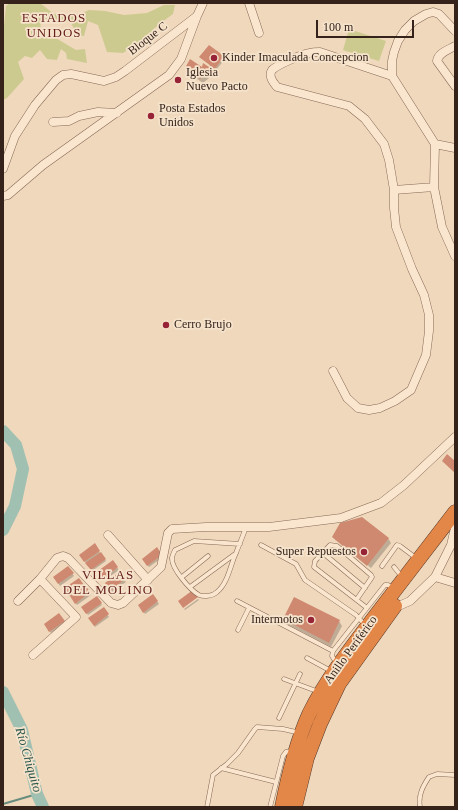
<!DOCTYPE html>
<meta charset="utf-8">
<style>
body{margin:0}
#map{position:relative;width:458px;height:810px;overflow:hidden;background:#efd8bc;font-family:"Times New Roman",serif}
canvas{display:block}
.frame{position:absolute;inset:0;border:4px solid #35231b;pointer-events:none}
.scale{position:absolute;left:316px;top:20px;width:98px;height:18px;box-sizing:border-box;border:2px solid #35231b;border-top:0;padding-left:5px;font-size:12px;line-height:14px;white-space:nowrap;color:#35231b;-webkit-text-stroke:3px #f6e3cc;paint-order:stroke}
</style>
<div id="map">
<canvas width="458" height="810"></canvas>
<div class="frame"></div>
<div class="scale">100 m</div>
</div>
<script>
const c = document.querySelector('canvas').getContext('2d');
c.lineJoin = 'round';
function fillPath(path, color) { c.fillStyle = color; c.fill(path, 'evenodd'); }
function strokePath(path, color, width, dash) { c.strokeStyle = color; c.lineWidth = width; c.lineCap = dash ? 'butt' : 'round'; c.setLineDash(dash || []); c.stroke(path); }
function drawText(font, color, halo, rows, align = 'center') {
  c.font = font + ' "Times New Roman",serif'; c.lineWidth = 3.5; c.setLineDash([]); c.textBaseline = 'middle'; c.strokeStyle = halo; c.fillStyle = color; for (const [text, x, y, turn = 0] of rows) {
    c.save(); c.translate(x, y); c.rotate((+turn || 0) * Math.PI / 180); c.textAlign = isNaN(turn) ? turn : align; if (halo) c.strokeText(text, 0, 0); c.fillText(text, 0, 0); c.restore();
  }
}
fillPath(new Path2D(`
 M10,3h30l14,11 21,2 14,-6 16,1 19,4 23,-2 17,-8h11l-2,9 -15,11 -20,19 -15,9 -16,-1 -9,-27 -10,-4 -4,15h-6l-7,-13 -16,-4h-14l-1,14 14,4 22,13 9,-1 2,14 -20,-4 -1,-6 -5,-4 -4,11 -10,-1 -7,-9 -8,8 -7,-2 -7,6 6,17 -17,19 -4,2v-64l3,-30z
 M349,29l37,12 -7,20 -36,-11z`), '#cdca90');
fillPath(new Path2D(`
 M217,52l8,7 -9,11 -7,-5z
 M204,65l7,5 3,4 -11,9 -14,-10 -3,-5h16z
 M334,537l54,1 3,5 -20,25 -35,-29v2z
 M94,545l12,16 -14,10 -12,-16z
 M157,549l6,8 -14,10 -6,-8z
 M113,562l6,8 -14,10 -6,-8z
 M68,567l6,9 -14,10 -6,-9z
 M120,574l6,8 -14,10 -6,-8z
 M79,579l12,16 -14,10 -11,-14z
 M153,595l6,9 -14,10 -6,-9z
 M96,597l6,8 -14,10 -6,-8z
 M198,599l1,1 -14,10 -1,-1z
 M103,608l6,9 -14,10 -5,-9z
 M59,615l6,8 -14,10 -6,-8z
 M284,619l55,2 3,5 -11,21 -44,-23z`), '#0003');
strokePath(new Path2D(`
 M3,804l34,-10`), '#688d7e', 2);
strokePath(new Path2D(`
 M3,431l13,14 7,24 -8,37 -12,24
 M3,692l19,38 15,64 6,13`), '#a0c0b2', 12);
fillPath(new Path2D(`
 M209,45l15,11 -9,13 -16,-12z
 M190,59l12,8 1,-4 9,6 -12,10 -15,-11z
 M447,454l8,7v12l-13,-12z
 M362,517l27,21 -22,28 -35,-29 8,-14z
 M95,543l5,8 -16,11 -5,-7z
 M157,547l5,8 -15,11 -5,-7z
 M101,552l5,7 -15,11 -6,-7z
 M113,560l5,7 -15,12 -5,-8z
 M68,566l6,7 -16,11 -5,-7z
 M120,572l5,7 -15,12 -5,-8z
 M79,578l5,7 -15,11 -6,-7z
 M85,585l5,7 -15,12 -5,-8z
 M193,590l5,7 -15,11 -5,-7z
 M153,594l5,7 -15,12 -5,-8z
 M97,596l5,7 -16,11 -5,-7z
 M294,597l46,23 -11,23 -46,-24z
 M104,607l5,7 -15,12 -6,-8z
 M59,613l6,8 -16,11 -5,-8z`), '#cf8970');
const lane = new Path2D(`
 M240,544l-46,-3 -19,9c-1,2 -3,6 -3,8 -1,10 18,32 27,37 5,2 14,1 18,-3 11,-9 13,-26 19,-39 3,-8 7,-17 10,-26
 M261,545l35,19 9,16 51,35 9,10
 M323,553l42,35
 M382,566l15,-21 3,1 16,12
 M394,567l8,10
 M182,577l26,-21
 M190,587l45,-33
 M357,599l15,-22 -1,-2 -34,-29 -7,-1 -15,16 -1,6 53,41
 M237,601l96,50
 M238,630l11,-22
 M307,658l24,13
 M337,664l-5,-8 1,-5 52,-66h3l5,3
 M284,679l35,13
 M279,718l21,-44
 M221,768l55,14
 M207,807l6,-32 14,-11 11,-11 17,-24 2,-2 26,2 17,4
 M270,807l13,-51 3,-4 6,-1
 M420,807c-2,-12 3,-21 9,-30l8,-3 18,1`);
const street = new Path2D(`
 M249,3l10,30
 M455,31l-16,-17 -6,-2 -7,2 -12,7 -9,9 -7,11 -4,11 -2,9v15l43,68 -1,43 8,40 13,29
 M455,46c-7,4 -17,7 -18,15l18,25
 M53,122l16,-1 10,-5 19,-4 19,1
 M435,144l20,4
 M3,169l12,-33 20,-31 21,-25 7,-5 8,-1 33,7 12,-4 9,-6 72,-55 6,-13
 M394,190l40,-3
 M3,196l5,-1 35,-30 126,-90 12,-16 16,-43
 M333,371l14,27 11,10 11,2 11,-2 15,-7 16,-11 15,-35 3,-24v-16l-5,-20 -12,-26 -16,-42 -2,-19v-18l-5,-30 -5,-16 -19,-25 -16,-13 -72,-19c-4,-5 -9,-11 -5,-17 5,-5 30,-16 38,-17 3,-1 6,-1 10,-1l72,24
 M108,535l40,45
 M435,577l20,6
 M18,601l22,-22 17,-21 6,-2 5,2 43,45 7,2 5,-2 38,-36 7,-34 4,-4 34,-2h63l72,-9 40,-15 23,-18 51,-48
 M392,609l18,-8 25,-24 16,-32 4,-17
 M33,655l43,-38 -36,-38`);
const highway = new Path2D(`
 M282,807c6,-31 14,-64 27,-93 19,-38 45,-70 70,-103 25,-33 51,-66 76,-99
 M295,807l12,-49 13,-34 19,-40 56,-78`);
strokePath(lane, '#876855', 5);
strokePath(street, '#876855', 9);
strokePath(highway, '#54372a', 15);
strokePath(lane, '#fae6cf', 4);
strokePath(street, '#fae6cf', 8);
strokePath(highway, '#e38748', 14);
for (const [x, y, r, color] of [
 [214,58,4,"#972336"],
 [178,80,4,"#972336"],
 [151,116,4,"#972336"],
 [166,325,4,"#972336"],
 [364,552,4,"#972336"],
 [311,620,4,"#972336"]
]) { const dot = new Path2D(); dot.arc(x, y, r, 0, 2 * Math.PI); c.fillStyle = color; c.fill(dot); strokePath(dot, '#f6e3cc', 1.5); }
drawText('12px', '#35231b', '#f6e3cc', [
 ["Bloque C",148,39,-38],
 ["Anillo Periférico",351,650,-54]
]);
drawText('12px', '#35231b', '#f6e3cc', [
 ["Kinder Imaculada Concepcion",222,58],
 ["Iglesia",186,73],
 ["Nuevo Pacto",186,87],
 ["Posta Estados",159,109],
 ["Unidos",159,123],
 ["Cerro Brujo",174,325],
 ["Super Repuestos",356,552,"right"],
 ["Intermotos",303,620,"right"]
], 'left');
c.letterSpacing = '1px';
drawText('13px', '#631d19', '#f6e3cc', [
 ["ESTADOS",54,19],
 ["UNIDOS",54,34],
 ["VILLAS",108,576],
 ["DEL MOLINO",108,591]
]);
c.letterSpacing = '0px';
drawText('italic 13px', '#29564c', '#f6e3cc', [
 ["Río Chiquito",28,760,74]
]);
</script>
